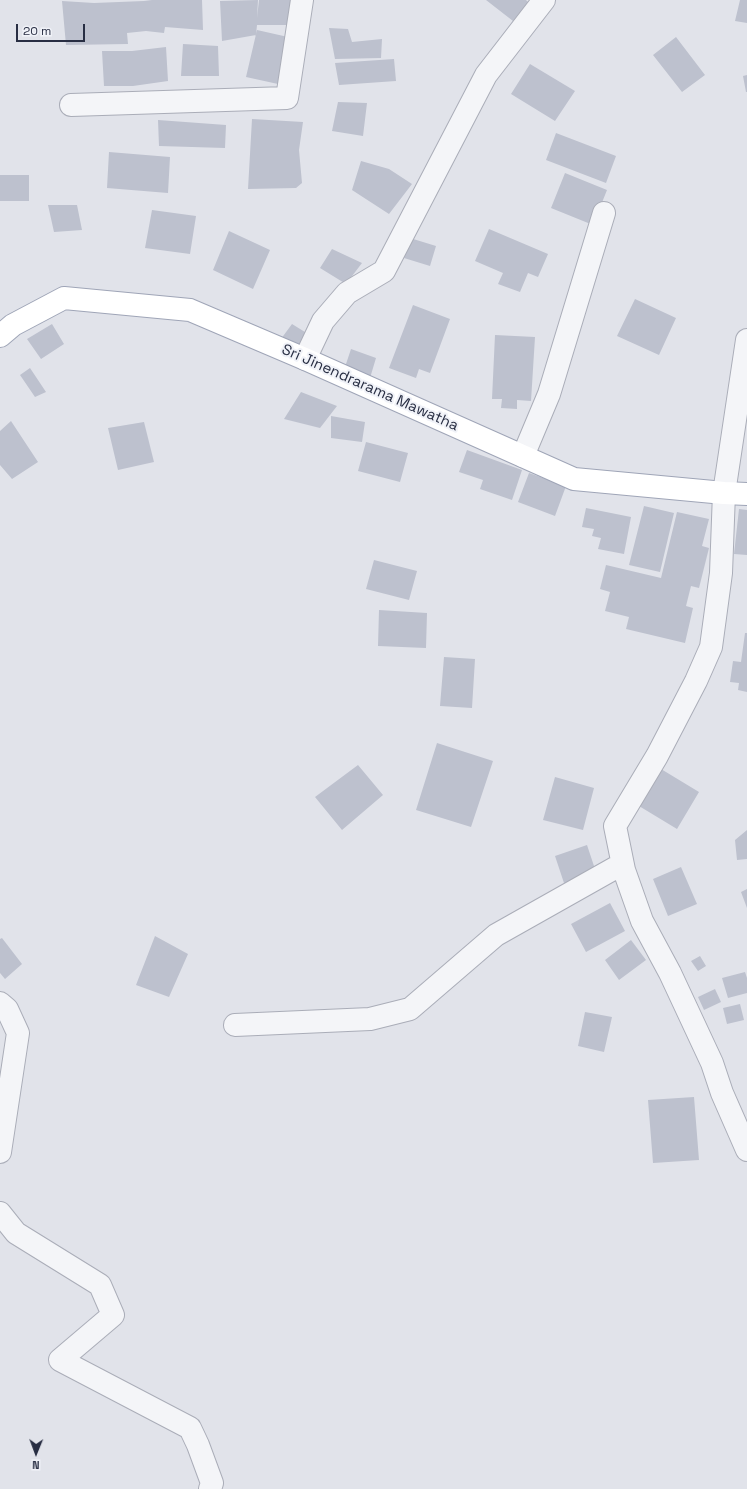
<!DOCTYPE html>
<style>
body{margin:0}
#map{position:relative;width:747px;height:1489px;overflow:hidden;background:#e1e3ea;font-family:"Space Grotesk",sans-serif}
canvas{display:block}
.north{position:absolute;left:16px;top:1433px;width:40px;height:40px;-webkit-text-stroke:3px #f0f2f8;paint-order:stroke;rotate:181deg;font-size:11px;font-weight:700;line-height:16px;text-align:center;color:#282e43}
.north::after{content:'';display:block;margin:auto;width:14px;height:18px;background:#282e43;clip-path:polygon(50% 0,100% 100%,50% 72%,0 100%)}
.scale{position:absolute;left:16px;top:24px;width:69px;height:18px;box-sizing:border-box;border:2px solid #282e43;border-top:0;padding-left:5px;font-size:12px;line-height:14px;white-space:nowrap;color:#282e43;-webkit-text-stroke:3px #f0f2f8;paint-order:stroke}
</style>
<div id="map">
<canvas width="747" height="1489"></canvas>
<div class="north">N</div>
<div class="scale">20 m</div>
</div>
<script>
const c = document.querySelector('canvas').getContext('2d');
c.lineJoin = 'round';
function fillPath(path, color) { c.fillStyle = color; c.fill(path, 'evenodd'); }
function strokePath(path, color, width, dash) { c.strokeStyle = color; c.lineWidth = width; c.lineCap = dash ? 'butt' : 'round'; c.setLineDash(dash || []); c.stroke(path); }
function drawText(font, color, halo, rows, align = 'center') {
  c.font = font + ' "Space Grotesk",sans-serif'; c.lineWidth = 4; c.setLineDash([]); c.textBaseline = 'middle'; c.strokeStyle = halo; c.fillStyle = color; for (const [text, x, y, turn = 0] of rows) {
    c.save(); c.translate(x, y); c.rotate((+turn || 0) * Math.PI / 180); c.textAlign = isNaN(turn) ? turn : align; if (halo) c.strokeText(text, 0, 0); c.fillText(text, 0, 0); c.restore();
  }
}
fillPath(new Path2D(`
 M152,0h50l1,30 -38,-3 -1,6 -18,-2 -19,2 1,11 -62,1 -4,-44 32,2 50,-2z
 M258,0l-1,18 2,-18h33l-1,25h-34l-1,10 -34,6 -2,-40z
 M486,0h40l2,2 -15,19z
 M740,0h7v23l-12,-2z
 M329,28l19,1 4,13 30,-3 -1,19 -46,1z
 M257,30l31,7 -10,47 -32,-7z
 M676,37l29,38 -23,17 -29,-37z
 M183,44l35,2 1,30h-38z
 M166,47l2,34 -35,5h-29l-2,-35h30z
 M394,59l2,22 -57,4 -4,-22z
 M530,64l45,27 -20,30 -44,-27z
 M747,75v17h-1l-3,-16z
 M338,102l29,1 -4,33 -31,-5z
 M252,119l51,3 -4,28 3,33 -6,5 -48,1z
 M158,120l68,5 -1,23 -66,-2z
 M556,133l60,23 -10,27 -60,-23z
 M109,152l61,5 -2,36 -61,-5z
 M361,161l28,8 23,15 -23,30 -37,-24z
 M565,173l42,17 -14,35 -42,-17z
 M0,175h29v26h-29z
 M48,205h29l5,25 -28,2z
 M152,210l44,6 -6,38 -45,-6z
 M489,229l59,25 -10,23 -10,-4 -8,19 -22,-8 5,-11 -28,-12z
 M229,231l41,19 -17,39 -40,-19z
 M410,238l26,8 -6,20 -26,-8z
 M332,249l30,14 -16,21 -26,-16z
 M635,299l41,19 -17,37 -42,-19z
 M413,305l37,14 -20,54 -11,-4 -3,9 -27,-10z
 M52,324l12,20 -23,15 -14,-20z
 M292,324l21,13 -14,15 -21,-9z
 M495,335l40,2 -4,64 -14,-1v9l-16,-1 1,-9h-10z
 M351,349l25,9 -6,20 -26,-8z
 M30,368l16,24 -11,5 -15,-22z
 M301,392l36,14 -17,22 -36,-9z
 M331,416l34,6 -3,20 -31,-4z
 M11,421l27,41 -26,17 -12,-14v-34z
 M144,422l10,40 -36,8 -10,-42z
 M366,442l42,11 -8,29 -42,-11z
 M467,450l55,20 -10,30 -32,-11 3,-9 -24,-8z
 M529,473l37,13 -11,30 -37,-14z
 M644,506l30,7 -14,59 -31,-7z
 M586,508l45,9 -7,37 -26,-5 3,-11 -9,-2 2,-7 -12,-2z
 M739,509l8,1v45l-13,-1z
 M677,512l32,7 -7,27 7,2 -10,40 -8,-2 -5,20 7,2 -8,35 -59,-14 3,-12 -24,-6 5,-19 -10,-3 6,-24 55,13z
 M374,560l43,11 -8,29 -43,-11z
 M379,610l48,3 -1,35 -48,-2z
 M745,633h2v59l-9,-2 1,-7 -9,-1 3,-21 8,1z
 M444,657l31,2 -3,49 -32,-2z
 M437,743l56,18 -22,66 -55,-17z
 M358,765l25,30 -41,35 -27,-33z
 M661,769l38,23 -22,37 -38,-23z
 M555,777l39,11 -11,42 -40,-10z
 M747,830v29l-10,1 -2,-20z
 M587,845l9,27 -32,11 -9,-27z
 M681,867l16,37 -29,12 -15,-37z
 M747,889v19l-6,-16z
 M610,903l15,28 -39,21 -15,-28z
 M155,936l33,18 -19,43 -33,-12z
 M2,938l20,26 -17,15 -5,-6v-34z
 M631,940l15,20 -27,20 -14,-20z
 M700,956l6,10 -8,5 -7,-10z
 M745,972l2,6v15l-19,5 -6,-20z
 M715,989l6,13 -17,8 -6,-13z
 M740,1004l4,16 -17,4 -4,-16z
 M585,1012l27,5 -8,35 -26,-6z
 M694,1097l5,63 -46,3 -5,-63z`), '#bdc1ce');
const minor = new Path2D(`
 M71,105l216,-7 15,-98
 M747,340l-23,153 -3,80 -10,74 -15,34 -39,75 -42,70 9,44 18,51 28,52 42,90 10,30 25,57
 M305,359l18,-38 24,-28 37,-22 102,-196 58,-75
 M523,456l26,-62 55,-181
 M0,1003l7,6 11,24 -18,119
 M235,1025l135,-6 40,-10 86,-74 126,-71
 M0,1213l16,20 84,52 13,30 -53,45 130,68 8,17 14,38 -2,6`);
const major = new Path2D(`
 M0,336l13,-11 51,-27 126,12 115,49 269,120 150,14 23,1`);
strokePath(minor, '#aaadb8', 24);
strokePath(major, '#9fa5b7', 24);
strokePath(minor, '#f4f5f8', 22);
strokePath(major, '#fff', 22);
drawText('15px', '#282e43', '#f0f2f8', [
 ["Sri Jinendrarama Mawatha",370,388,24]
]);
</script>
